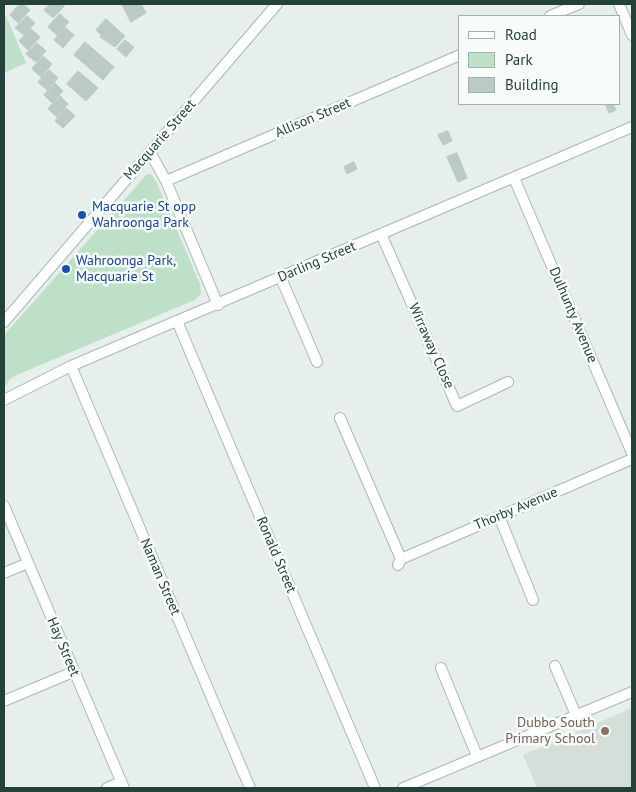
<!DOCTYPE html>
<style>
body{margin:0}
#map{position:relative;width:636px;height:792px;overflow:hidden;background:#e6efeb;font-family:"PT Sans",sans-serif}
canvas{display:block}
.frame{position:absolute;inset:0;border:5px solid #24423a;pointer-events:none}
.legend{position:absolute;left:458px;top:15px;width:162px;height:90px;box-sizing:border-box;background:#f7fbf9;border:1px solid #a3b1ad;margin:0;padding:6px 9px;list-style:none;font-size:15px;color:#24423a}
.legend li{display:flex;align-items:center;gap:10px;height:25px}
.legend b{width:25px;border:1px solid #a3b1ad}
</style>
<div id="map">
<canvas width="636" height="792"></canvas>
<div class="frame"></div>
<ul class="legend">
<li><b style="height:6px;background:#fff"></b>Road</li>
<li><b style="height:14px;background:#bfe0c8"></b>Park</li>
<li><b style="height:14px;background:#bbcac4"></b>Building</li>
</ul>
</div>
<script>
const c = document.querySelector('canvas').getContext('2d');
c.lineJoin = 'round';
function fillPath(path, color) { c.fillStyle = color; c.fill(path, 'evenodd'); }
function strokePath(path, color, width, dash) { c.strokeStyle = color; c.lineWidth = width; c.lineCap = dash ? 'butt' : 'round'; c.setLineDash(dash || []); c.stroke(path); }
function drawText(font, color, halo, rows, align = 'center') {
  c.font = font + ' "PT Sans",sans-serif'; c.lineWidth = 5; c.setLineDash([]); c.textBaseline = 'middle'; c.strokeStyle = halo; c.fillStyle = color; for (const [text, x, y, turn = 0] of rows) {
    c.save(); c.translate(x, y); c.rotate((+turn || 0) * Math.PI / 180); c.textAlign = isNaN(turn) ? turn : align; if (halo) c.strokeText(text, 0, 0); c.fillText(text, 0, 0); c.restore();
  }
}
fillPath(new Path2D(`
 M632,708v80h-95l-14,-33z`), '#d4dfda');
fillPath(new Path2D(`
 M4,11l22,52 -22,10z
 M147,174l5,1 4,6 44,103 1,10 -6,6 -176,74 -9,5 -6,9v-53z`), '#bfe0c8');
const building = new Path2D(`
 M20,4h3l7,6 -12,13 -8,-8z
 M50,4h14l1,1 -12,13 -9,-8z
 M122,4h19l5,9 -15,9z
 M60,14l9,8 -12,13 -9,-8z
 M27,16l8,7 -11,12 -9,-7z
 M106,19l19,17 -10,11 -15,-10 1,-2 -5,-5z
 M65,27l9,8 -11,13 -9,-8z
 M31,29l9,8 -12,13 -9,-9z
 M125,40l9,7 -8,10 -9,-8z
 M85,42l29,25 -11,13 -29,-25z
 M37,43l9,8 -10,11 -10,-8z
 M43,56l9,8 -11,13 -9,-8z
 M49,70l9,8 -11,12 -9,-8z
 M78,71l20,17 -12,13 -19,-17z
 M55,83l8,8 -11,12 -8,-8z
 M60,96l8,8 -11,13 -9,-8z
 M613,104l3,6 -7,3 -3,-8z
 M66,108l9,8 -12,12 -8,-7z
 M448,131l4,10 -9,4 -5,-10z
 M457,153l10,25 -9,4 -11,-25z
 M354,162l3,7 -10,5 -3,-7z`);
fillPath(building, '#bbcac4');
strokePath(building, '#b8c9c2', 1);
const minor = new Path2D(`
 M619,4l13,31
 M550,16l29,-12
 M150,152l16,29 52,124
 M514,178l118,275
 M166,181l294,-126
 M381,234l76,172 51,-24
 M281,278l36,84
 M177,321l198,467
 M4,322l273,-318
 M71,366l179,422
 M4,400l67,-34 561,-239
 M340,418l61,141 -3,6
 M4,506l120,282
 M499,516l34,84
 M401,559l231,-100
 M4,573l24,-10
 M555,666l21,49
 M441,668l36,88
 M4,701l69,-29
 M107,788l14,-6
 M403,788l229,-96`);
strokePath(minor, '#a8b8b2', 12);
strokePath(minor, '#fff', 10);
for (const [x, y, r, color] of [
 [82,215,5,"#1a4fb4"],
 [66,269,5,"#1a4fb4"],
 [605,731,5,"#8d6e63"]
]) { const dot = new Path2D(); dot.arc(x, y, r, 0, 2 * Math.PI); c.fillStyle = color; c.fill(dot); strokePath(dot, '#f7fbf9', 2); }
drawText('14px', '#24423a', '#f7fbf9', [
 ["Allison Street",313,118,-23],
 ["Macquarie Street",160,140,-49],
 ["Darling Street",317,262,-23],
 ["Dulhunty Avenue",573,315,67],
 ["Wirraway Close",431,346,66],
 ["Thorby Avenue",516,509,-23],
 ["Ronald Street",276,555,67],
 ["Naman Street",160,577,67],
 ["Hay Street",63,647,67]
]);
drawText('14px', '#164399', '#f7fbf9', [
 ["Macquarie St opp",92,207],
 ["Wahroonga Park",92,223],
 ["Wahroonga Park,",76,261],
 ["Macquarie St",76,277]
], 'left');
drawText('14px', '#785e54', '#f7fbf9', [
 ["Dubbo South",595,723],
 ["Primary School",595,739]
], 'right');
</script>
